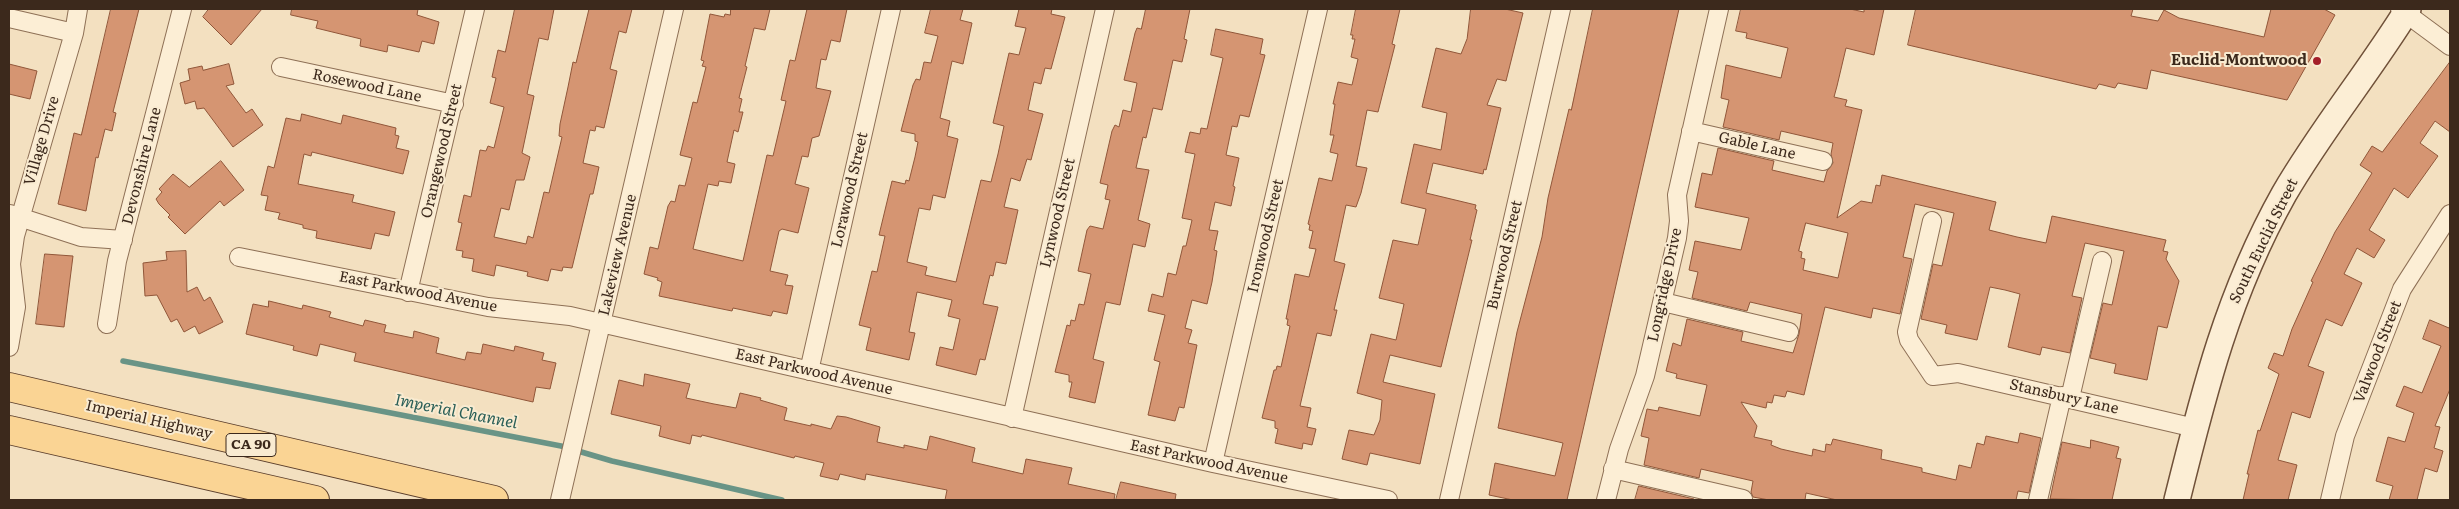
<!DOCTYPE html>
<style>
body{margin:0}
#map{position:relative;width:2459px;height:509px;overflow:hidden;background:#f3e0c0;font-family:Literata,serif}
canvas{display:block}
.frame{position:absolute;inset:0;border:10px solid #3c291c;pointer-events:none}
</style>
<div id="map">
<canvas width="2459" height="509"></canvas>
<div class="frame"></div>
</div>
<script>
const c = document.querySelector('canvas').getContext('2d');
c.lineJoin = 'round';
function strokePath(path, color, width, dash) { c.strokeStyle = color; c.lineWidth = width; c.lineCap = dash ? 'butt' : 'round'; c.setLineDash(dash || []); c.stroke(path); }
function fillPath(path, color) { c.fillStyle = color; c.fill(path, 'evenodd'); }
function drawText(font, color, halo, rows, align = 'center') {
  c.font = font + ' Literata,serif'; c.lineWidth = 4; c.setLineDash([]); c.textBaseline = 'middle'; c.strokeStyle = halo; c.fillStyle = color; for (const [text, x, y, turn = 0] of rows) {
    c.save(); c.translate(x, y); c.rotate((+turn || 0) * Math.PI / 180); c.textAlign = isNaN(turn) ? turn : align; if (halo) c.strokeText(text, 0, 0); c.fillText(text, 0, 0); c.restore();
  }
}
strokePath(new Path2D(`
 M123,361l438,85 51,15 170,39`), '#699486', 5.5);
const building = new Path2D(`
 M111,9h28l-26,103 3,1 -4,18 -7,-2 -7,29 -2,-1 -10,54 -28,-7 16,-71 7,2z
 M209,9h53l-31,36 -28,-28z
 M292,9h126l-1,6 22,7 -5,22 -12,-3 -3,11 -31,-7 -1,7 -27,-6 1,-7 -45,-11 2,-7 -27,-6z
 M515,9h39l-6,31 -9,-2 -12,56 7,2 -12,57 8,4 -6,23h-8l-7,30 -8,-2 -7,29 32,7 2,-8 5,2 11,-46 5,1 13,-56 -3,-1 1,-12 8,-37 5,-25 3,1 13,-54h43l-6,24 -7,-2 -9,38 7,2 -13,57 -8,-2 -1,5 -5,-1 -7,33 16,4 -6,27h-3l-18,74 -9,-1 -1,4 -11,-2 -3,12 -21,-5 1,-4 -32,-7 -2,11 -22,-5 2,-12 -12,-2 1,-6 -7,-1 6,-27 -4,-1 6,-27 7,2 9,-47 6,1 2,-5 6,2 10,-41 -14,-4 6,-25 -4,-1 6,-27 7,2z
 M731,9h39l-5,21 -11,-2 -9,38 2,1 -8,31 3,1 -3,13h4l-5,20 -4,-2 -7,32 8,2 -4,19 -12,-2 -1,5 -10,-2 -15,65 50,12 24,-106 6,1 13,-55 -5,-1 9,-40 5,1 12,-52h40l-7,33 -9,-2 -5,20 -5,-1 -5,29 15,3 -12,45 -7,2 -4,19 -6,-1 -7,28 14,4 -11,45 -16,-4 -3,2 -9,40 18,4 -3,10 8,1 -6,28 -14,-3 -2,5 -38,-8 -1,3 -73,-15 3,-14 -5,-2 1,-2 -14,-4 6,-27 8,2 10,-43 3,-5 4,1 4,-17 6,1 7,-28 -12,-3 13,-53 4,1 9,-36 -4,-1 2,-5 -3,-1 9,-46 14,3 1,-3 5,1z
 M931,9h32l-3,11 12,3 -9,41 -11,-3 -12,57 10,3 -3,15 11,3 -13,59 -12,-3 -3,15 -11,-2 -12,54 20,5 -2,8 31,7 25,-102 10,2 7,-28 6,-28 -11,-3 16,-70 10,2 7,-27 -11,-2 4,-17h33l-1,5 14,3 -14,52 -6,-1 -4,16 -7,-2 -6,28 15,4 -12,46 -4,-1 -7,22 -9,-3 -7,29 14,3 -12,54 -10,-2 -3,14 -3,-1 -7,29 15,3 -13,53 -5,-1 -4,16 -40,-10 4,-18 13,3 7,-31 -12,-3 4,-16 -35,-8 -8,40 6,1 -6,27 -43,-10 5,-22 -12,-3 13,-54 5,1 8,-36 -6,-1 13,-54 13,3 1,-4 3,1 6,-24 3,-15 -3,-1v-7l-14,-3 12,-46 3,-6 4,1 4,-18 7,1 7,-27 -13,-3z
 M1146,9h44l-6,30 3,1 -5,22 -9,-2 -11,50 -9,-2 -7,30 -3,-1 -7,31 13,2 -11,50 12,4 -5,23 -12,-3 -13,61 -14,-3 -13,57 11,3 -9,41 -26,-6 3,-15h-3v-7l-14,-3 12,-47 3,1 1,-6 4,1 4,-17 5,1 7,-31 -13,-3 9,-41 3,-4 13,3 7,-29 -5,-1 3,-14 -8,-2 12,-52 3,-6 4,2 4,-17 8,2 6,-29 -13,-3 11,-47 2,-5 4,1z
 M1356,9h44l-8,35 3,1 -17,67 -11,-2 -11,56 11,2 -6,25 -5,14 -10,-2 -12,56 11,3 -11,46h3l-6,26 -14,-3 -17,73 11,2 -4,19 9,2 -4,16 -9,-2 -1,6 -27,-6 3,-14 -3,-1v-7l-13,-3 12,-48h2l1,-4 4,1 9,-41 -3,-1 1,-6h-2l9,-45 14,3 7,-28 -7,-1 4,-17 -4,-1 1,-5 -2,-1 11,-46 13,3 6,-27 -8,-2 4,-17h-4l5,-31h-2l5,-22 14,3 6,-26 -7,-2 4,-18h-3l1,-4h-2z
 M1471,9h34l18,4 -17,68 -9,-2 -10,26 14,3 -15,62 -2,-1 -1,5 -50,-11 -7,30 50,12 -1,4 2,1 -7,30h2l-31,127 -51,-12 -7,27 52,12 -15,70 -50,-11 -3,12 -25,-6 7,-29 25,5 6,-15 2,-20 -25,-7 14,-59 25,6 8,-36 -25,-6 14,-58 25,5 8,-36 -25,-6 13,-59 27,6 6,-37 -25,-6 14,-59 25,6 6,-15z
 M1593,9h86l-112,491h-54l-24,-5 6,-32 60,13 8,-33 -65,-15 19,-96 25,-95 6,-39 21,-89 2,1z
 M1741,9h109l14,3v-3h20l-10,46 -28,-7 -9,38 -3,11 13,3 -2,6 17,4 -25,108 24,-17 11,2 4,-18 4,1 2,-11 114,27 -7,28 28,7 29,6 6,-27 114,24 -3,11 5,1 -2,7 13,22 -12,47 -9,-2 -11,54 -33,-7 2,-9 -26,-6 13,-55 9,2 12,-54 -39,-8 -13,53 10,2 -12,55 -28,-6 -2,8 -32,-8 12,-53 -15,-4 -15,-3 -13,53 -32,-7 2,-8 -26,-6 12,-55 9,2 12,-53 -39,-9 -12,53 9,2 -12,55 -27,-6 -2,10 -46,-11 -21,88 -17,-4 -2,6 -11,-2 -2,8 -5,-1 -1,6 -25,-6 16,24 -3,11 18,4 -1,4 10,4 31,7 1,-7 12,3 1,-8 5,1 2,-6 49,11 -1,9 41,9v4l34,8 3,-15 12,3 6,-25 7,2 2,-9 32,7 2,-10 21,5 -12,55 -11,-2 -2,9h-179l-31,-7 -1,7h-36l-16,-3 -2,-5 2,-11 -52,-12 -2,9 -55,-13 5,-27 -8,-2 6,-27 11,2 1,-4 41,9 7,-31 -31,-7 1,-4 -11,-3 7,-28 8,3 6,-27 56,13 -2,9 52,12 6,-19 3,-20 -52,-12 -3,9 -55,-13 6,-26 -9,-2 6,-29 46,9 8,-32 -54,-11 7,-34 10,2 6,-27 56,13 -2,9 52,12 3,-11 6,-8 -2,-9 2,-11 -52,-12 -2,9 -56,-13 6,-27 -8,-2 5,-33 55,13 7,-30 -42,-10 1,-5 -11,-2zM1806,223l42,10 -10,45 -35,-8 2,-11 -4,-1 1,-6 -3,-1z
 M1916,9h217l-2,7 27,5 6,-11 15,8 85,19 7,-28h53l11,6 -48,85 -136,-30 -4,19 -29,-6 -3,5 -16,-4 -3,5 -188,-44z
 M1216,29l47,10 -3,15 5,1 -16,62 -9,-2 -3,12 -5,-1 -6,29 13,3 -6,28 2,1 -4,19 -16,-4 -6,28 9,1 -4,19 3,1 -5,31 -5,22 -15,-4 -7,28 7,2 -4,13 9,2 -13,63 -5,-1 -4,14 -27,-6 12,-53 -6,-2 11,-45 -17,-4 4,-17 11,3 5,-24 8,2 7,-29h3l6,-26 -10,-2 13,-64 -10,-2 5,-20 10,2 1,-6 6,1 16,-71 -12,-3z
 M2450,62v70l-15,-11 -15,22 18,13 -30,42 -14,-10 -25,42 16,10 -11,18 -17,-10 -13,26 18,9 -20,43 -16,-7 -18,47 16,6 -14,46 -18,-6 -14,48 19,5 -9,35h-45l6,-26h-2l11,-44 2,1 19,-57 -11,-6 6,-15 9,3 9,-27 21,-47 -2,-1 24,-49 37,-59 -12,-8 12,-19 10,6z
 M9,64l28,7 -7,28 -21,-5z
 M229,64l5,20 -8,2 20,27 6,-4 11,16 -30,22 -29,-39 -7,1 -2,-8 -10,3 -5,-21 10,-3 -2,-11 14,-3 1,4z
 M302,114l39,10 2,-9 53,13 -1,7 4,1 -3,12 13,3 -6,23 -91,-22 -1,4 -7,-2 -6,30 56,11 -2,7 43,10 -6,24 -14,-3 -4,16 -55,-11 1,-7 -14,-3v-3l-25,-6 2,-6 -15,-3 3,-14 -7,-1 7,-29 6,2 12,-50 14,3z
 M221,161l23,29 -20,16 -4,-5 -35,33 -17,-17 2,-2 -11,-11 -3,-5 6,-7 -3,-3 14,-15 16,13z
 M186,251l1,41 10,-5 7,14 6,-4 13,25 -24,12 -4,-8 -11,6 -7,-13 -6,3 -14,-27 -12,1 -2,-33 24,-3 -1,-8z
 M45,254l28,2 -9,71 -28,-3z
 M269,301l33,8 1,-4 28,7 -2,5 34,9 2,-6 21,5 -2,7 29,6 1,-7 25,7 -3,15 29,7 2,-8 14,2 2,-10 31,7 1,-5 29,7 -2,7 14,3 -6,26 -14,-2 -3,15 -179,-41 2,-8 -36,-9 -3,12 -24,-6 1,-4 -48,-12 7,-30 15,3z
 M2430,320l19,8 1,-3v64l-15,37 5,1 -6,21 9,3 -6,21 -12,-4 -8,32h-28l4,-14 -17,-5 12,-44 17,5 9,-29 -18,-7 8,-20 18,7 19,-47 -18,-7z
 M645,374l45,10 -4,14 28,6 22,4 4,-15 21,5 -1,2 27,8 -3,12 27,6v-2l20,5 6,-13 9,1 34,10 -3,15 27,6v-3l23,5 3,-14 45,12 -3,14 30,7 21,5 3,-15 46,9 -4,16 47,10 -1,6h-169l2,-10 -81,-16 -1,6 -25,-6 -2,6 -18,-4 4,-13 -29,-7 -1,2 -92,-23 -1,2 -9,-2 -2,9 -16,-4 -15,-4 2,-10 -50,-12 8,-34 24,6z
 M2091,440l28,7 -3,11 5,1 -9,41 -62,-1 12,-57 28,6z
 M1121,482l55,12 -1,6h-59z
 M1639,486l55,13 -1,1h-58z`);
fillPath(building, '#d59572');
strokePath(building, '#905639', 1);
const street = new Path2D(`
 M2400,9l50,37
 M9,18l65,15
 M281,67l173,37
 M1691,131l132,30
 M10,214l71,23 42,3
 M1932,221l-25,111 2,8 24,36 25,-3 237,55
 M239,257l249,50 82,9 643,147 175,37
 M408,292l67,-283
 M1663,302l126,30
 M107,324l10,-63 65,-252
 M9,347l7,-40 -5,-43 4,-28 59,-203 4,-24
 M809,371l82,-362
 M2070,398l32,-137
 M1012,418l93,-409
 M1213,463l105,-454
 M1613,469l130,30
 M560,500l114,-491
 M1449,500l112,-491
 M1606,500l13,-51 26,-73 32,-138 2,-17 -2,-26 42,-186
 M2038,500l24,-104
 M2330,500l15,-64 57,-147 48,-75`);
const secondary = new Path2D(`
 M2177,500c27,-109 51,-206 107,-306 37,-64 85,-122 124,-185`);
const primary = new Path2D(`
 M9,387l485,113
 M9,430l306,70`);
strokePath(street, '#8e7056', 20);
strokePath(secondary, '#705139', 28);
strokePath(primary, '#5b3e2b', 30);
strokePath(street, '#fceed5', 18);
strokePath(secondary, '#fceed5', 25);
strokePath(primary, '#fad494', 28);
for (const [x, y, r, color] of [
 [2317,61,5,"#a41f29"]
]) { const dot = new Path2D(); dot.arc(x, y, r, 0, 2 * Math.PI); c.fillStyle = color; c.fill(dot); strokePath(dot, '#f9ebd1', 2); }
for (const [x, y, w] of [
 [251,445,50]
]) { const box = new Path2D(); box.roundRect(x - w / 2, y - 11.5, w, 23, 4); c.fillStyle = '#f9ebd1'; c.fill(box); strokePath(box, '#3c291c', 1); }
drawText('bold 14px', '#3c291c', null, [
 ["CA 90",251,445]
]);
drawText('bold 15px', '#3c291c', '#f9ebd1', [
 ["Euclid-Montwood",2307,61]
], 'right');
drawText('15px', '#3c291c', '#f9ebd1', [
 ["Rosewood Lane",367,86,12],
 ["Village Drive",42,141,-74],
 ["Gable Lane",1757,146,13],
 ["Orangewood Street",442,151,-77],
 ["Devonshire Lane",142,166,-76],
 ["Lorawood Street",850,190,-77],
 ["Lynwood Street",1058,213,-77],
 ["Ironwood Street",1266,236,-77],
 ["South Euclid Street",2264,241,-64],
 ["Lakeview Avenue",618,255,-77],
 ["Burwood Street",1505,255,-77],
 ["Longridge Drive",1665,285,-78],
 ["East Parkwood Avenue",418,292,11],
 ["Valwood Street",2378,352,-69],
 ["East Parkwood Avenue",814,372,13],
 ["Stansbury Lane",2064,397,13],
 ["Imperial Highway",149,420,13],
 ["East Parkwood Avenue",1209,462,12]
]);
drawText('italic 16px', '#295e57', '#f9ebd1', [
 ["Imperial Channel",456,412,11]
]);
</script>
